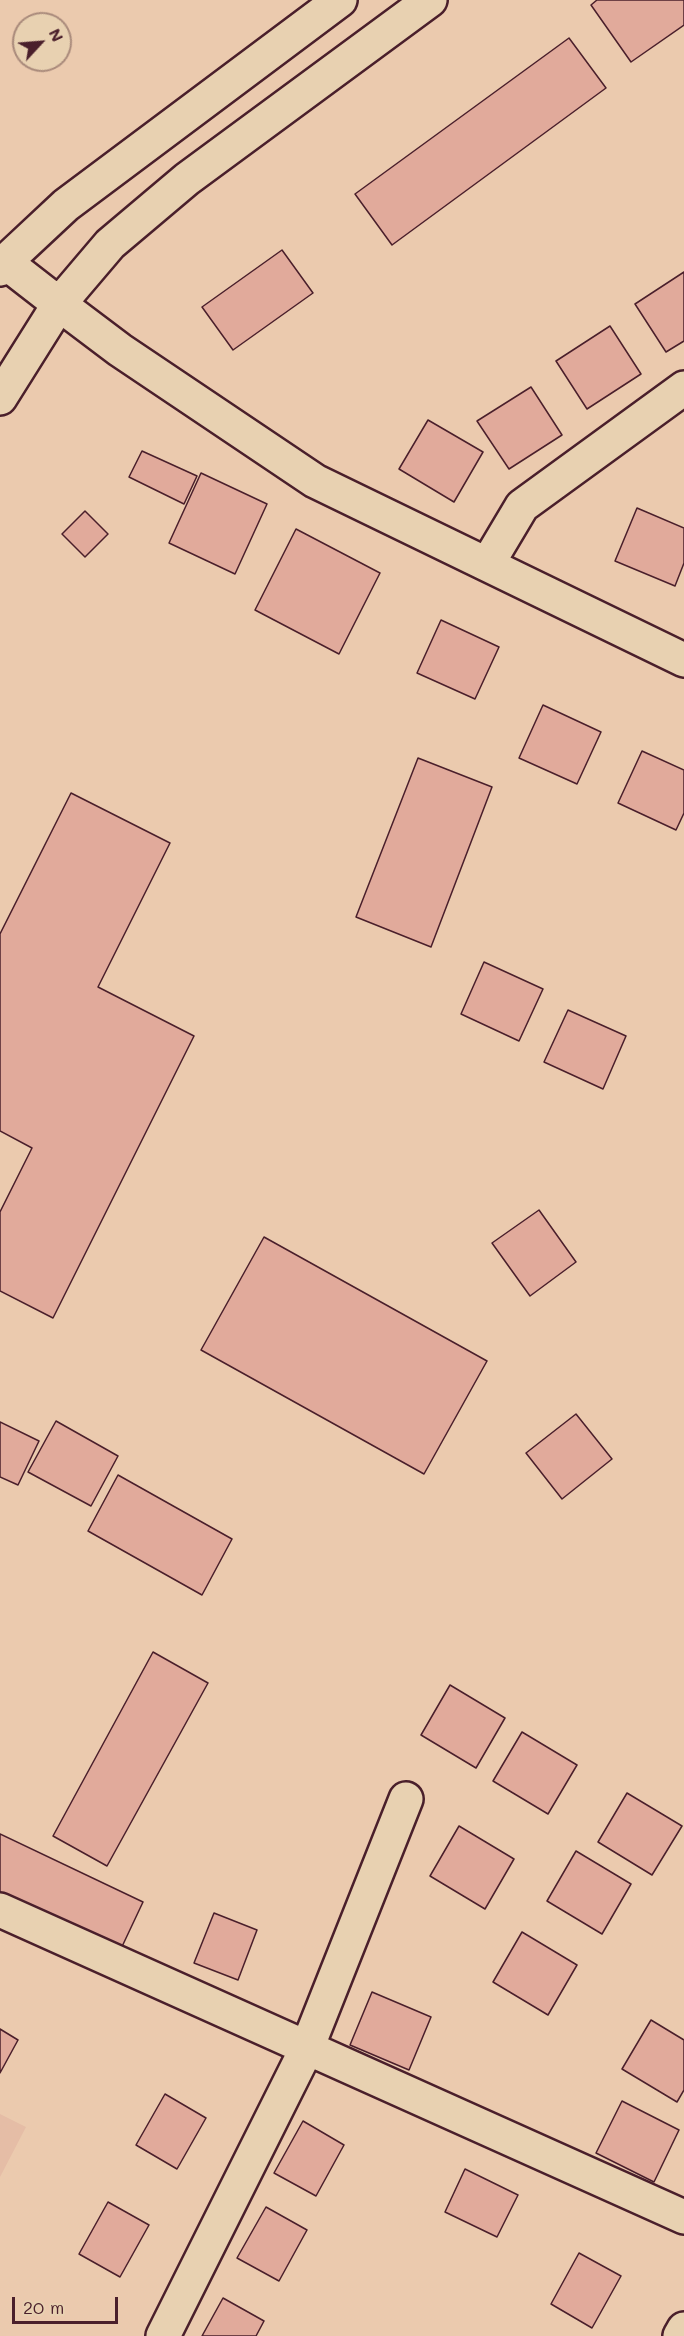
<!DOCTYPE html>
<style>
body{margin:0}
#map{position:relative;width:684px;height:2336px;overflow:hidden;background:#ebcaae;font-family:Mali,sans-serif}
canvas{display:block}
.north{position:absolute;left:12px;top:12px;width:60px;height:60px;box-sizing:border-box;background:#e8d1b1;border:2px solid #a98a7b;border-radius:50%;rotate:64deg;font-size:16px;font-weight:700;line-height:24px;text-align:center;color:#4a1f2b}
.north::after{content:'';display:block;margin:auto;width:21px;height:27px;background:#4a1f2b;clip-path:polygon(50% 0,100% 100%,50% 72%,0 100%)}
.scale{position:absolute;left:12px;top:2297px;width:106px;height:27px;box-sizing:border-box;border:3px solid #4a1f2b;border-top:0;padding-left:8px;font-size:18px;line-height:21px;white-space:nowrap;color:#4a1f2b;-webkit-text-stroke:4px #e8d1b1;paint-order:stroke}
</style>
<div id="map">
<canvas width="684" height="2336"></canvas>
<div class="north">N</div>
<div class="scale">20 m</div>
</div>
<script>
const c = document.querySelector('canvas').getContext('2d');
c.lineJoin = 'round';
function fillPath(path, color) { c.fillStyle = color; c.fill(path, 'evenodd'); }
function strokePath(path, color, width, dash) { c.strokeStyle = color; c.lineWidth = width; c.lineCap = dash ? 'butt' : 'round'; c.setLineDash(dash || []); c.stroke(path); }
fillPath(new Path2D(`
 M0,2114l26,13 -26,50z`), '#e5bda6');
const building = new Path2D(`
 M597,0h87v25l-53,37 -40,-57z
 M569,38l37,50 -214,157 -37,-51z
 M282,250l31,43 -80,57 -31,-43z
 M684,272v69l-18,11 -31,-48z
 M610,326l31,48 -54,35 -31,-48z
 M531,387l31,48 -53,34 -32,-48z
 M428,420l55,32 -29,50 -55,-33z
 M142,451l55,25 -13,28 -55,-27z
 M201,473l66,31 -32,70 -66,-31z
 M637,508l47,20v35l-9,23 -60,-25z
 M85,511l23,23 -23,23 -23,-23z
 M296,529l84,44 -41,81 -84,-44z
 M441,620l58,27 -24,52 -58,-26z
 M543,705l58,27 -24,52 -58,-26z
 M642,751l42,19v43l-8,17 -58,-27z
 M418,758l74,29 -61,160 -75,-30z
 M71,793l99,50 -72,144 96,49 -141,282 -53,-27v-79l32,-64 -32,-17v-197z
 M484,962l59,27 -24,52 -58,-27z
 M568,1010l58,26 -23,53 -59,-27z
 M539,1210l37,52 -46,34 -38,-53z
 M264,1237l223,124 -63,113 -223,-124z
 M576,1414l36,45 -50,40 -36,-46z
 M56,1421l62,35 -27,50 -63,-34z
 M0,1422l39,19 -21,44 -18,-8z
 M118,1475l114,64 -30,56 -114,-64z
 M153,1652l55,31 -101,183 -54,-30z
 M450,1685l55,33 -29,50 -55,-33z
 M522,1732l55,33 -29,49 -55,-33z
 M627,1793l55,33 -30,49 -54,-33z
 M459,1826l55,33 -29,50 -55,-33z
 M0,1834l143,68 -24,51 -119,-57z
 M576,1851l55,33 -29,50 -55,-33z
 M214,1913l43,17 -19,50 -44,-17z
 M522,1932l55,33 -29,50 -55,-33z
 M372,1992l59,25 -22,53 -59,-25z
 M651,2020l33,20v50l-7,12 -55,-33z
 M0,2029l18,11 -18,33z
 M165,2094l41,24 -29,51 -41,-24z
 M622,2101l57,29 -25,52 -58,-29z
 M303,2121l41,24 -28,51 -42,-23z
 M465,2169l53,26 -21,42 -52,-25z
 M108,2202l41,23 -29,52 -41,-23z
 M266,2207l41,23 -28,51 -42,-23z
 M579,2253l42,23 -29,52 -41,-24z
 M223,2298l41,23 -8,15h-54z`);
fillPath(building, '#e1aa9b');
strokePath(building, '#4a1f2b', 1.5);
const street = new Path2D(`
 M59,304l61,46 195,131 369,179
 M488,563l34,-57 162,-118
 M0,1910l684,307
 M163,2336l144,-288 99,-249
 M680,2336l4,-7`);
const secondary = new Path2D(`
 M0,261l5,1 54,42
 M0,269l5,-7 61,-57 274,-205
 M0,398l59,-94 51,-60 77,-65 243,-179`);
strokePath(street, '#4a1f2b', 38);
strokePath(secondary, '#4a1f2b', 38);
strokePath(street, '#e8d1b1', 33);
strokePath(secondary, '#e8d1b1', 33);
</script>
